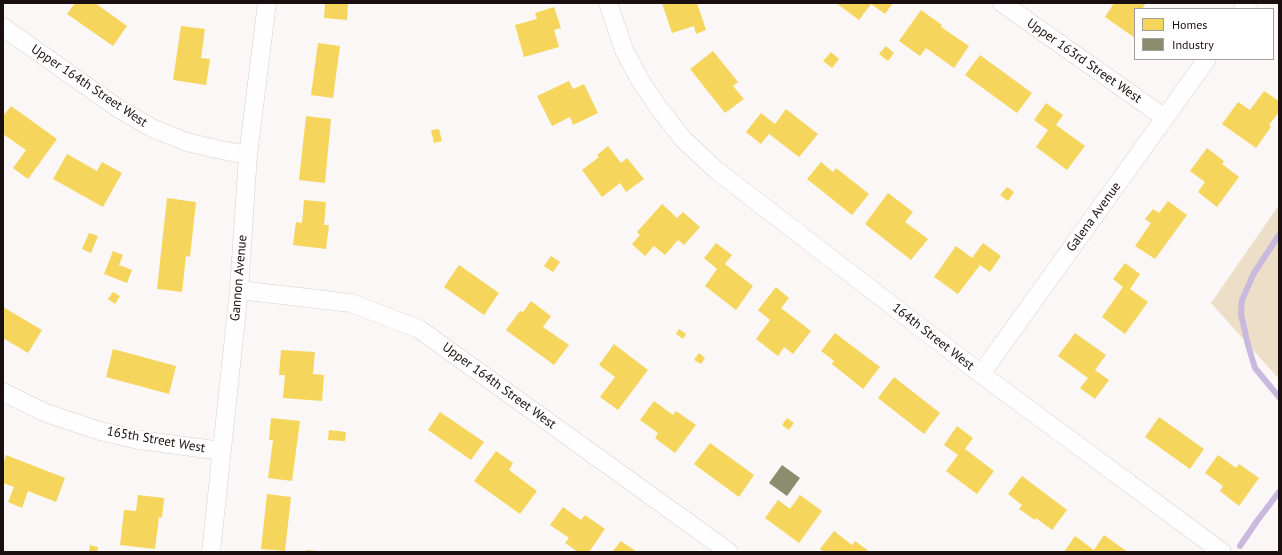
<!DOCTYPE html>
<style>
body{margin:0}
#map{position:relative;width:1282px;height:555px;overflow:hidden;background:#fbf7f7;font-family:"PT Sans",sans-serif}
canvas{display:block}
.frame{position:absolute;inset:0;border:4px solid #1b0e0f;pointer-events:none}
.legend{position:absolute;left:1134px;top:8px;width:140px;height:52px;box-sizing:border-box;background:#fff;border:1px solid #a49f9f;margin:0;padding:5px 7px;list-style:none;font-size:12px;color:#1b0e0f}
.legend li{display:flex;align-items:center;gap:8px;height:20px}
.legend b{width:20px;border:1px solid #a49f9f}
</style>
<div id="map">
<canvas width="1282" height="555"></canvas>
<div class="frame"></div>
<ul class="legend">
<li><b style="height:11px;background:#f6d55c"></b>Homes</li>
<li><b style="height:11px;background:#8c8c6e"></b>Industry</li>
</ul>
</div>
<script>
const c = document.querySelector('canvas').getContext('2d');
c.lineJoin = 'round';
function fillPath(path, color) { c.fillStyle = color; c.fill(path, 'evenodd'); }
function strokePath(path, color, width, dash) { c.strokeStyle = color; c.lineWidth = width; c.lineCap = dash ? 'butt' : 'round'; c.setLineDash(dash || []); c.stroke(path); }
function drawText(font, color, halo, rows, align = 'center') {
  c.font = font + ' "PT Sans",sans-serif'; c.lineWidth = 4; c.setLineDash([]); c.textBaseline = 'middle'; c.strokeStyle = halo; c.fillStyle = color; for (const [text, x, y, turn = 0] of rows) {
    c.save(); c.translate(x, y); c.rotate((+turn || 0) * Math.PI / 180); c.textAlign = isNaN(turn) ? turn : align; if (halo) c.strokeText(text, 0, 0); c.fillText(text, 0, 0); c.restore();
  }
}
fillPath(new Path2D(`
 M1279,205v174l-68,-76z`), '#eddec7');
fillPath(new Path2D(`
 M75,3h20l32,23 -14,20 -46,-32z
 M325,3h23l-1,17 -23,-2z
 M662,3h26l1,1 8,-1 9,27 -10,4 -2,-8 -22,7z
 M836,3h57l-8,11 -14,-10 -12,16z
 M1114,3h32l-4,6h-7v29l-30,-21z
 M554,7l7,21 -7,2 5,17 -35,10 -9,-32 22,-6 -2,-6z
 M921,10l21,15 -1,2 28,19 -15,22 -28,-20 -6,8 -21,-15z
 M181,26l24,3 -4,29 9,1 -4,26 -33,-5z
 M318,43l22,3 -7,52 -22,-3z
 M886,46l8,7 -6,8 -9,-7z
 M713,51l25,31 -5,4 11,13 -19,14 -35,-44z
 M831,52l8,7 -7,9 -9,-7z
 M980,55l52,38 -15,20 -52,-38z
 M569,81l4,8 11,-5 14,29 -25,12 -3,-8 -18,9 -15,-30z
 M1264,91l15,10v11l-10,13 2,2 -15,21 -34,-24 16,-22 12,8z
 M1046,103l17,12 -7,10 29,21 -18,24 -31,-23 12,-17 -14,-10z
 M11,106l46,33 -29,40 -15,-11 13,-18 -23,-16v-18z
 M786,109l32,25 -19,23 -30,-23 -8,10 -15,-12 15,-19 14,11z
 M306,116l25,3 -6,64 -26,-3z
 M439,129l3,12 -8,2 -3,-13z
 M608,146l13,17 6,-5 17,21 -18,13 -6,-9 -18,14 -20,-27 17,-13 -2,-2z
 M1207,148l17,13 -2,3 17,13 -22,30 -19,-15 7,-10 -15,-11z
 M67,154l30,17 5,-9 20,11 -19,34 -50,-28z
 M821,162l12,10 3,-4 33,26 -17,21 -45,-36z
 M1007,187l7,5 -6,9 -8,-6z
 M888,193l25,19 -8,10 23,17 -17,21 -46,-36z
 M167,198l29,4 -6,55 -4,-1 -4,36 -25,-3z
 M304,200l22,2 -2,23h5l-3,24 -33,-4 3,-23 6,1z
 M1168,201l19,14 -32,44 -20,-13 16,-23 -6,-4 8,-10 6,4z
 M662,204l15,14 6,-6 17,15 -16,18 -6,-5 -13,15 -11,-9 -9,10 -13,-12 8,-9 -3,-3z
 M89,233l9,3 -7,17 -9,-4z
 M716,243l16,12 -7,9 28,22 -17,24 -31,-24 12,-17 -13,-11z
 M983,243l18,13 -11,16 -10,-7 -22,29 -24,-17 22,-31 16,12z
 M113,251l10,4 -4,10 13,5 -5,13 -23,-9z
 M551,256l9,6 -7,10 -9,-6z
 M1125,263l15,11 -10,15 18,13 -23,32 -23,-17 21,-30 -10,-8z
 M459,265l40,28 -15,22 -40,-28z
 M776,287l13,11 -8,10 30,23 -18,23 -9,-7 -6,9 -22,-17 14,-19 -12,-10z
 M113,292l7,4 -5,8 -7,-5z
 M531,301l20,15 -8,11 26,18 -15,20 -48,-35 14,-19 3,1z
 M3,307l39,23 -14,23 -25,-15z
 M679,329l7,5 -3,5 -7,-5z
 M835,333l45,34 -17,22 -31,-25 2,-3 -13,-10z
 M1075,333l31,22 -11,15 14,10 -14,19 -15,-11 8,-10 -30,-22z
 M614,344l34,26 -30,40 -18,-13 15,-20 -16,-12z
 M113,349l63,17 -7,28 -63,-17z
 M281,350l34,2 -2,22 11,1 -2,26 -39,-3 2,-23h-6z
 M699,353l6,5 -4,6 -7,-4z
 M894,377l46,36 -16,21 -46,-36z
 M654,401l19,14 3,-4 20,14 -21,28 -20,-15 3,-5 -18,-13z
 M440,412l44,30 -13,18 -43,-30z
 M1159,417l45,32 -14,20 -45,-32z
 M271,418l29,3 -8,60 -24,-3 5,-38h-4z
 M787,418l7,5 -5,7 -7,-5z
 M957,426l16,12 -8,11 29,22 -17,23 -31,-23 12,-16 -14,-10z
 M329,430l17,2 -1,9 -17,-1z
 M710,443l44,32 -15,22 -45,-33z
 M496,451l17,12 -4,7 28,21 -17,23 -46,-33z
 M6,455l59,23 -9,24 -28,-11 -6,17 -14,-6 6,-15 -11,-4v-19z
 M1218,455l18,13 3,-4 20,14 -20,28 -19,-15 3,-5 -18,-13z
 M1022,476l45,34 -15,20 -16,-12 -1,2 -16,-11 3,-4 -14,-11z
 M267,494l24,3 -6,54 -24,-2z
 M138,495l26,3 -2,20 -3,-1 -4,32 -35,-4 4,-35 12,1z
 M800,495l22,16 -23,32 -34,-25 13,-18 12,9z
 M563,507l18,13 4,-5 20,14 -16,23h-11l-13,-9 4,-5 -19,-13z
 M834,531l18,14 3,-4 15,11h-46l-4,-3z
 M1104,535l22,16 -1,1h-61l11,-16 19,14z
 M621,541l16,11h-25z
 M90,545l8,2 -1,5h-8z
 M307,550l10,1v1h-11z`), '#f6d55c');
fillPath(new Path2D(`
 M782,465l18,13 -13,18 -18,-13z`), '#8c8c6e');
strokePath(new Path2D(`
 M1279,235l-25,38 -12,27 -1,14 7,31 7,23 24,29
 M1240,546l17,-25 22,-29`), '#cab9de', 6);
const minor = new Path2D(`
 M608,3l16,47 16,30 18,27 25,32 33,31 265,204 241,178
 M1002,3l163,115
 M1243,9l5,-6
 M3,27l116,82 35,20 33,13 29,7 32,6
 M239,290l112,13 68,26 310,223
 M981,374l226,-315
 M3,392l43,21 54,18 39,9 83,11
 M211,552l28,-262 9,-135 19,-152`);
strokePath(minor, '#d8cfd0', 19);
strokePath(minor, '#fefefe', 18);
drawText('13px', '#1b0e0f', '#fff', [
 ["Upper 163rd Street West",1084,61,35],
 ["Upper 164th Street West",89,86,34],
 ["Galena Avenue",1094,217,-54],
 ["Gannon Avenue",239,278,-85],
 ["164th Street West",933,337,38],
 ["Upper 164th Street West",499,386,36],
 ["165th Street West",156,440,10]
]);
</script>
